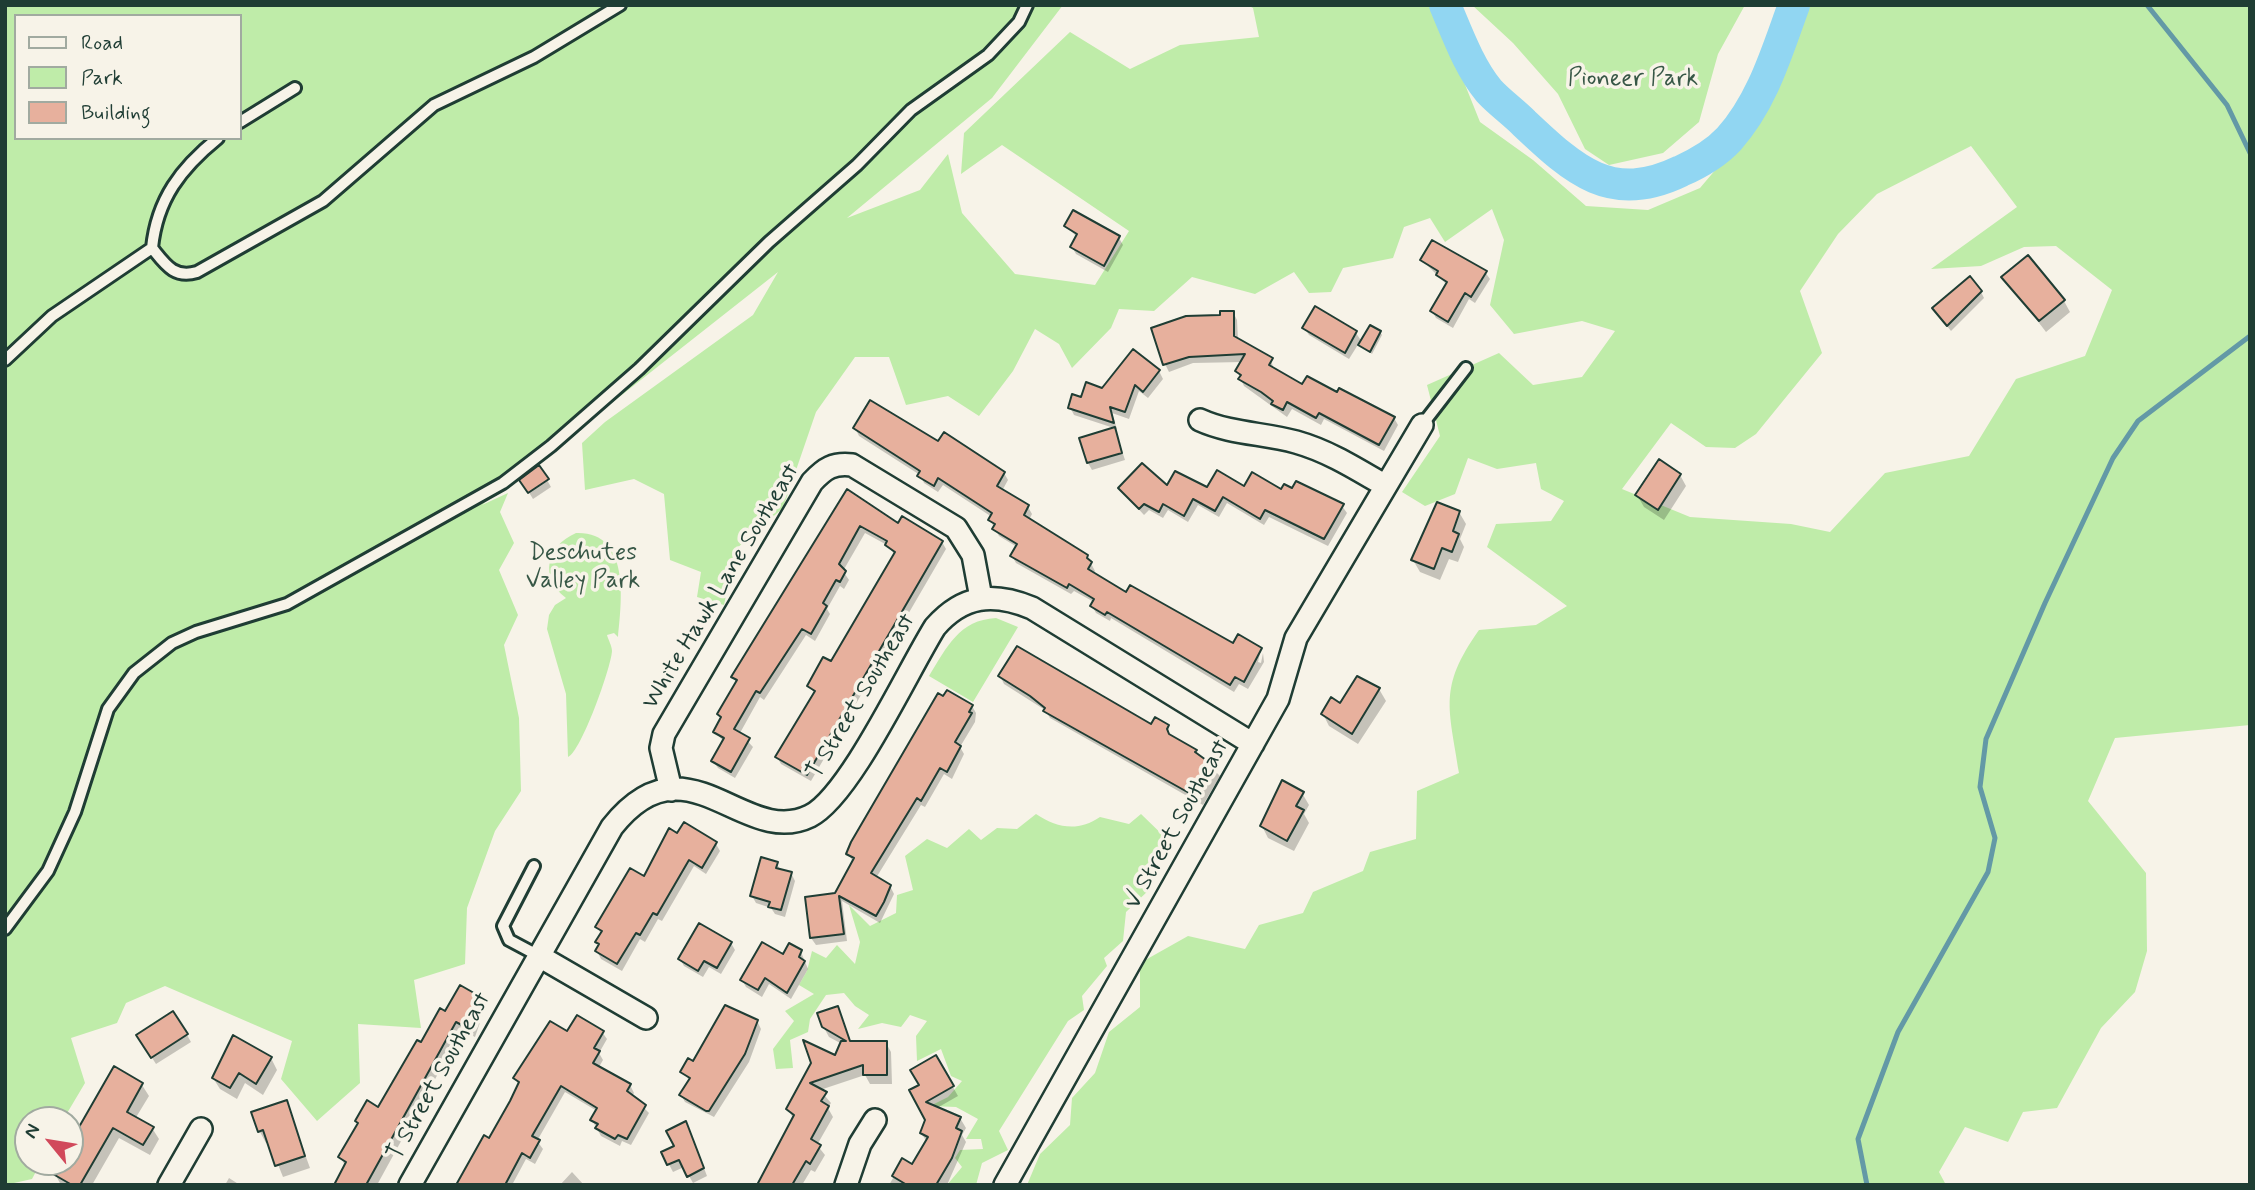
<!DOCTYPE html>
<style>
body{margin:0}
#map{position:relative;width:2255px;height:1190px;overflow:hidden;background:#f7f3e8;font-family:Mynerve,sans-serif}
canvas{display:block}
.frame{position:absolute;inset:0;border:7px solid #1f3d34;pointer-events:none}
.legend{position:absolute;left:14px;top:14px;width:228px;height:126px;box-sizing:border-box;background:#f7f3e8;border:2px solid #a1aaa0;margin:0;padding:9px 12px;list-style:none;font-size:21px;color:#1f3d34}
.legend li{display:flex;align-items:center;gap:14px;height:35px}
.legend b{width:35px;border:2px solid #a1aaa0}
.north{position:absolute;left:14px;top:1106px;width:70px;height:70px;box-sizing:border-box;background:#f7f3e8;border:2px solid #a1aaa0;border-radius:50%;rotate:300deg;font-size:19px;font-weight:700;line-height:28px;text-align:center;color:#1f3d34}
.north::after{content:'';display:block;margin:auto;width:24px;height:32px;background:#d1495b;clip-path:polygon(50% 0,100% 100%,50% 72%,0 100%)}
</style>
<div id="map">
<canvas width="2255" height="1190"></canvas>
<div class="frame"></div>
<ul class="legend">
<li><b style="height:9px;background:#f7f3e8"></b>Road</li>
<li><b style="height:19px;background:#bfeca9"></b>Park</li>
<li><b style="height:19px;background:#e7b09d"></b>Building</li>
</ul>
<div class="north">N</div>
</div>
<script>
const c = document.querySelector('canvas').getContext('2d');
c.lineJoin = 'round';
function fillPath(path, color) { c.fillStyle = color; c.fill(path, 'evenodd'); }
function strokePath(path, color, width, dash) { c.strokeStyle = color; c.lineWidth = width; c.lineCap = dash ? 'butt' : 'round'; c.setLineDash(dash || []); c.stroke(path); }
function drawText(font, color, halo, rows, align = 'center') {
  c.font = font + ' Mynerve,sans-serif'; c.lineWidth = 7; c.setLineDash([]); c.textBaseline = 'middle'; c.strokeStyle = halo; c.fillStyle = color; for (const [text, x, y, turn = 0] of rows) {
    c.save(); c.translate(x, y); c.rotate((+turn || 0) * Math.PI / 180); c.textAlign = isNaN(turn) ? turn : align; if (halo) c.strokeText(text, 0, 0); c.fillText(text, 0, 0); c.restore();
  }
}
fillPath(new Path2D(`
 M5,5h1058l-71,93 -145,120 73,-28 28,-36 14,59 53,61 80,11 34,-54 -127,-86 -41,29 3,-41 106,-101 60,37 50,-24 79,-8 -6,-29 -6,-3h186l47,117 53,38 53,46 62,4 52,-22 50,-59 44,-91 12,-33h444v720l-135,13 -27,63 58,72 1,78 -12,41 -34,36 -44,80 -34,4 -15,30 -43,-15 -26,45 7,13h-919l13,-31 30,-29 2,-27 23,-25 14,-41 31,-25v-44l48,-27 57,13 14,-24 44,-12 10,-21 50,-21 7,-19 46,-13 1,-48 42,-18c-10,-66 -21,-85 20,-143l57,-5 31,-19 -80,-59 9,-23 55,-3 13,-20 -23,-12 -5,-26 -39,6 -29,-11 -13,36 -30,12 -23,-14 38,-56 -13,-51 72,-32 34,32 49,-8 33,-46 -33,-10 -68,13 -24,-29 14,-65 -12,-31 -47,33 -15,-24 -26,9 -11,31 -50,10 -12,24 -22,1 -15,-21 -39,22 -63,-17 -38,34 -35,-2 -8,19 -39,40 -13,-24 -24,-15 -22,42 -34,45 -31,-20 -42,9 -17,-48h-34l-39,55 -33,96 -47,41 -12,56 -27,-8 4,-25 -31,-12 -6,-66 -30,-15 -49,11 -3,-47 23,-21 148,-107 25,-43 -296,233 26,-12 -8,19 14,31 -15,27 19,45 -14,30 15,73 2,73 -26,40 -28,77 -2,56 -51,16 7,48 -63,-4 2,59 -43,38 -36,-42 11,-38 -127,-55 -39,17 -9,20 -46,15 14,45 -22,37h-35v42h13l-9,17 -27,6zM16,16h224v122h-224zM1971,146l46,61 -86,62 50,-3 43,-19 32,-1 56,44 -27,66 -69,23 -47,77 -84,17 -55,59 -39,-8 -101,-7 -68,-28 49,-66 35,24 29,1 21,-14 66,-81 -22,-62 38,-57 39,-40z
 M1472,5h273l-27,49 -19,68 -36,31 -54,12 -24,-16 -27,-55 -45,-51z
 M576,533c54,-2 46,66 42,104l-4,-4 -7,2c1,4 5,11 5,16 -1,17 -31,101 -44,106l-2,-63 -19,-65 2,-14 6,-10 11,-7c-27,-20 -20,-52 10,-65z
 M996,618l22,9 -45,75 -44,-26c18,-29 30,-56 67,-58z
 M1036,814c21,14 42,18 64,3l29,7 12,-10 32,31 -16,18 -6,25 -25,24 -3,29 -19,17 3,8 -25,30 2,14 -16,11 -69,110 9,19 -26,13 -6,22h-29l15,-18 -7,-9 5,-8 23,-1 -2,-10h-15l12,-20 -22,-12 -26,-1 18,-9 14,-16 -11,-5 -10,-27 -24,12 -1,-25 11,-15 -17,-6 -9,12 -19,-4 -24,6 11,-14 -14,-9 -11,-13 -18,2 -16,24 -2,13 -18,8 3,28 -17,1 -3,-20 21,-28 -9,-10 29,-17 -15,-9 8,-14 5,-20 14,7 11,-13 18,19 5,-22 -11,-37 21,21 26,-13 1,-18 16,-5 -8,-34 22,-17 20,9 22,-19 12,11 16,-12 20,1z`), '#bfeca9');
fillPath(new Path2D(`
 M1074,212l45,26 4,7 -15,27 -32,-18 -4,-7 5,-10 -11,-11z
 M1422,260l63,12 5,7 -15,24 -6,-4 -16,29 -17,-10 -4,-7 15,-26z
 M2004,277l60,24 6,11 -24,20z
 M1981,292l3,6 -33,33 -13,-16z
 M1233,312l4,8 1,20 33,20 3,10 29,17 34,8 57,23 4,7 -14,26 -60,-32 -3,6 -29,-16 -5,8 -43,-31 -7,-15 6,-9 -50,1 -24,9 -4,-8 57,-48z
 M1304,328l52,5 6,9 18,-10 2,3 -10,19 -13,-11 -10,16 -40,-24z
 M1159,371l4,8 -15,19 -9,-7 -10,28 -17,-6 5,16 -43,-14 -4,-8 33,-17z
 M855,428l84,16 65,29 4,7 -6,11 26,16 4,7 -3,6 58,36 8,15 -2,3 34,20 107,51 27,4 -3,13 3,1 2,-10 1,9 -16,27 -9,-5 -5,8 -123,-74 -1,3 -14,-8 -4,-7 2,-4 -20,-11 -3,3 -55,-31 -4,-7 5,-9 -18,-11 -9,-16 2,-3 -49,-32 -5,7 -14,-9 -4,-8 -61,-39z
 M1115,429l10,31 -33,10 -4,-7z
 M1680,475l6,11 -22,34 -20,-13 -7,-12z
 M547,480l4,7 -18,12 -11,-18z
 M1168,488l114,4 60,14 5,7 -19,33 -59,-29 -5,8 -37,-22 -8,14 -21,-12 -10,17 -20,-12 -5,8 -14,-8 -5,5 -24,-26z
 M848,492l51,33 43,17 4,7 -135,232 -30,-17 -4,-7 38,-63 -6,-8 23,-22 63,-109 -8,-10 -22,-12 -22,38 6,9 -5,9 -4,-3 -13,23 3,5 -15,27 -9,-6 -42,65 -4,-3 -20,36 13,14 -18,31 -17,-10 -5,-7 11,-19 -9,-10 7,-13 -3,-5 18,-31 -4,-6z
 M1459,512l7,12 -6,15 4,8 -6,15 -9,-3 -9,21 -20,-8 -7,-12z
 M1000,676l152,50h16l2,10 25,15 25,25 -17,29 -153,-87 -5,-8 -41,-26z
 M1379,689l7,12 -28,43 -29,-18 -6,-12z
 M972,706l4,7 -1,9 -15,25 4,7 -12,25 -8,-5 -19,33 -4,-2 -45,73 14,8 4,8 -14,29 -38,-22 5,40 -31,4 -5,-7 42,-76 -5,-9z
 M1302,793l7,12 -5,9 5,9 -15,28 -26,-13 -6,-12z
 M678,836l38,8 4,7 -14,23 -12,-8 -32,55 -4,-2 -13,23 -5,-3 -18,32 -21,-12 -4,-8 4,-17 -4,-7 47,-49z
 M777,864l4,7 10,2 4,8 -10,36 -10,-3 -4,-6 -15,-5 -4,-7z
 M731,943l4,7 -14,24 -12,-7 -6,10 -19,-11 -4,-7z
 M801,952l7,17 -17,30 -22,-15 -7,13 -16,-10 -4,-7 42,-23z
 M480,999l5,9 -10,29 -13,-7 -85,155h-41l10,-18 -6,-10 38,-48 43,-64 25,-31z
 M837,1008l14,35h35l5,9 1,32h-22l-5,-9 -45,15 11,13 -3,5 5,9 -16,28 8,10 -10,17 -4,-2 -9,15h-43l35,-65 -6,-11 25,-46 22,-6 7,-13 -13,-7 -6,-11z
 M757,1021l4,8 -12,33 -35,55 -29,-15 -4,-7 9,-14 -8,-9z
 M602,1032l5,7 -8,14 4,7 -4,7 31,18 4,8 -2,3 17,17 -18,32 -9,-4 -2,5 -19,-10 -9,-16 5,-9 -32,-19 -28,49 6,8 -8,15 -9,-5 -14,26h-54l31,-45 30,-54 -4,-8 52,-44z
 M187,1035l4,7 -35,22 -18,-28z
 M936,1057l22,39 -21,12 23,10 6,10 -4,7 4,7 -19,43h-58l14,-24 10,5 14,-24 -6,-9 6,-14 -6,-34z
 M271,1058l6,12 -14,25 -18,-12 -8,16 -17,-10 -7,-11z
 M115,1069l27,16 7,11 -14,23 17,9 7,11 -9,16 -31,-17 -27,47h-31l-6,-11 7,-12h8v-20z
 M286,1102l24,66 -27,9 -14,-35 -3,1 -6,-11 -7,-19z
 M690,1131l17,45 -14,7 -9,-16 -11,5 -10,-19 13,-6z
 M572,1172l12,13h-24z
 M229,1178l11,7h-15z`), '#0003');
strokePath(new Path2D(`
 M2147,5l80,100 23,48
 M1867,1185l-9,-46 40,-107 90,-160 7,-34 -15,-51 6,-48 59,-136 68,-145 25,-37 112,-85`), '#6399a6', 5);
strokePath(new Path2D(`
 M1445,5c12,28 24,62 44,86 10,11 24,21 35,32 50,47 87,82 157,48 18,-8 35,-18 48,-32 34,-38 48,-88 65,-134`), '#91d6f2', 32);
const building = new Path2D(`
 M1073,210l47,26 -16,30 -34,-19 7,-13 -13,-8z
 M1432,240l55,31 -16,26 -6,-4 -17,29 -18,-11 17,-29 -11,-7 2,-4 -18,-11z
 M2028,255l37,45 -26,21 -38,-44z
 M1970,276l12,15 -35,35 -15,-18z
 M1315,306l42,25 -12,22 -43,-25z
 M1220,311h14v25l39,22 -4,7 33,19 5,-8 30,16 2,-4 56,29 -16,28 -60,-32 -3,5 -29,-16 -4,8 -12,-6 2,-3 -12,-9 -23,-13 3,-4 -6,-4 10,-17 -56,3 -26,8 -12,-37 35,-12 34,-1z
 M1370,325l11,6 -11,21 -12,-7z
 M1133,349l27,21 -17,22 -8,-7 -10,27 -15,-5 4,16 -46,-15 4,-14 9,3 5,-15 16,6z
 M870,400l68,41 6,-9 61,40 -8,14 32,19 -5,10 64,40 -1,3 5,4 -4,7 38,23 4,-7 103,58 5,-9 24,14 -18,34 -9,-5 -5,8 -123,-73 -2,3 -15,-9 4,-7 -25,-15 -2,4 -57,-32 7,-12 -25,-15 3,-5 -7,-4 4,-7 -54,-35 -4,8 -17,-10 3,-5 -67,-43z
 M1115,427l7,26 -35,10 -8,-25z
 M1659,459l22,15 -23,36 -23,-15z
 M1142,463l25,22 8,-14 32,16 10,-17 27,16 8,-14 29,17 3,-5 8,4 4,-7 48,23 -20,35 -59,-29 -5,9 -37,-22 -8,14 -22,-12 -9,17 -21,-12 -4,8 -15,-8 -5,5 -21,-21z
 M539,465l10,14 -21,14 -9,-13z
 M847,489l51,34 4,-7 41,25 -136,234 -32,-18 40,-66 -8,-5 16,-29 8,4 64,-109 -10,-7 2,-4 -27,-15 -21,38 7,7 -6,11 -4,-2 -13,23 4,3 -16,28 -9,-5 -42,64 -4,-2 -22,38 16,9 -19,34 -20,-11 13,-23 -11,-6 8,-15 -4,-3 20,-34 -6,-3z
 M1437,502l23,9 -7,20 6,3 -7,18 -10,-4 -8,21 -23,-9z
 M1017,646l134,78 4,-7 14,8 -2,4 2,5 28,16 -2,2 22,16 -19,30 -155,-87 2,-3 -15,-12 -32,-20z
 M1357,676l23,12 -28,46 -31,-20 10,-17 9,6z
 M947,690l26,15 -4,7 3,1 -17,29 6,4 -14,26 -7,-4 -19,33 -4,-3 -46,75 20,12 -7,17 -8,14 -37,-20 5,38 -34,4 -5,-41 30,-4 19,-35 -8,-4 5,-12 87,-149 5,3z
 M1282,780l22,12 -8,14 8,4 -17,31 -27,-15z
 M684,822l33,20 -15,26 -13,-8 -32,55 -4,-2 -13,22 -4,-2 -19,31 -22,-13 4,-7 -4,-2 7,-11 -7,-4 35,-59 14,8 25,-48 8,5z
 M761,857l17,5 -2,6 16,4 -11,38 -13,-3 2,-5 -20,-6z
 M699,923l33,19 -15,26 -13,-7 -6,10 -20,-12z
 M762,942l21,12 6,-11 13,7 -3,7 6,4 -18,32 -22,-15 -7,12 -18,-10z
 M460,985l21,12 -9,16 5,3 -8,13 -13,-7 -90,163h-32l12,-23 -8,-5 20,-34 -3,-2 12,-21 11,7 39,-67 4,2 19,-34 5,3z
 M725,1005l33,15 -13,34 -36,57h-3l-27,-16 11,-17 -10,-6 8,-14 5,3z
 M838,1006l12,35h37v34h-24v-10l-53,18 17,9 -6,9 8,5 -18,33 10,6 -11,19 -4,-3 -14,24h-35l37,-70 -8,-6 25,-46 -8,-23 32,15 6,-14h5l-24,-14 -5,-14z
 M173,1011l15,23 -37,24 -15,-23z
 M577,1015l27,16 -10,17 6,3 -7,12 38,21 -4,7 19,14 -19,34 -9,-4 -3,4 -20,-11 3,-4 -8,-4 7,-12 -36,-22 -29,50 8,4 -10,18 -8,-5 -17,32h-49l28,-50 5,3 21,-37 9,-19 -6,-4 37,-57 17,10z
 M233,1035l39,22 -16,27 -17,-11 -9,15 -18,-10z
 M936,1055l18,31 -28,16 35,15 -5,11 6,3 -10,27 -16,27h-29l-15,-9 10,-18 10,6 16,-27 -8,-4 5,-13 -16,-30 10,-5 -9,-15z
 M114,1066l29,17 -16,29 27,15 -11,18 -30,-17 -33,57h-8l-19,-11 7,-12h10v-31l5,3z
 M287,1100l18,56 -30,10 -12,-36 -5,2 -7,-20z
 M686,1121l18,47 -17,9 -8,-17 -12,5 -6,-13 13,-6 -8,-15z`);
fillPath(building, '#e7b09d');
strokePath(building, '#1f3d34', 2);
const service = new Path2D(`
 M240,122l55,-34
 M218,138c-37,30 -61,61 -66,110 13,16 22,31 45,24l126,-71 111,-96 100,-48 86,-52
 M5,360l47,-44 100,-68
 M1422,425l44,-57
 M534,866l-31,60 6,14 30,16
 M5,929l43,-58 27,-59 33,-103 26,-36 38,-30 24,-11 91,-28 216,-121 48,-37 88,-77 130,-127 88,-77 54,-55 77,-55 31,-33 8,-17`);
const minor = new Path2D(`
 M1200,420c31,14 63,13 96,22 32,9 59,26 88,43
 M671,790l-10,-42 3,-14 148,-252c13,-14 21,-19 40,-17l104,63 17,27 8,43
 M539,956l107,62
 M169,1185l32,-56
 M410,1185l202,-358c75,-95 131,22 198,-11 40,-20 98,-146 125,-189 28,-32 58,-35 97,-19l221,136
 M846,1185l14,-41 15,-24
 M1005,1185l273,-486 18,-61 126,-213`);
strokePath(service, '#1f3d34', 16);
strokePath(minor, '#1f3d34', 26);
strokePath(service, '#f7f3e8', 10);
strokePath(minor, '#f7f3e8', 21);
drawText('24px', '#375746', '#f7f3e8', [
 ["Pioneer Park",1633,80],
 ["Deschutes",583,554],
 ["Valley Park",583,582]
]);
drawText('24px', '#1f3d34', '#f7f3e8', [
 ["White Hawk Lane Southeast",722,587,-59],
 ["T Street Southeast",862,697,-59],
 ["V Street Southeast",1178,825,-61],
 ["T Street Southeast",440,1077,-61]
]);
</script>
